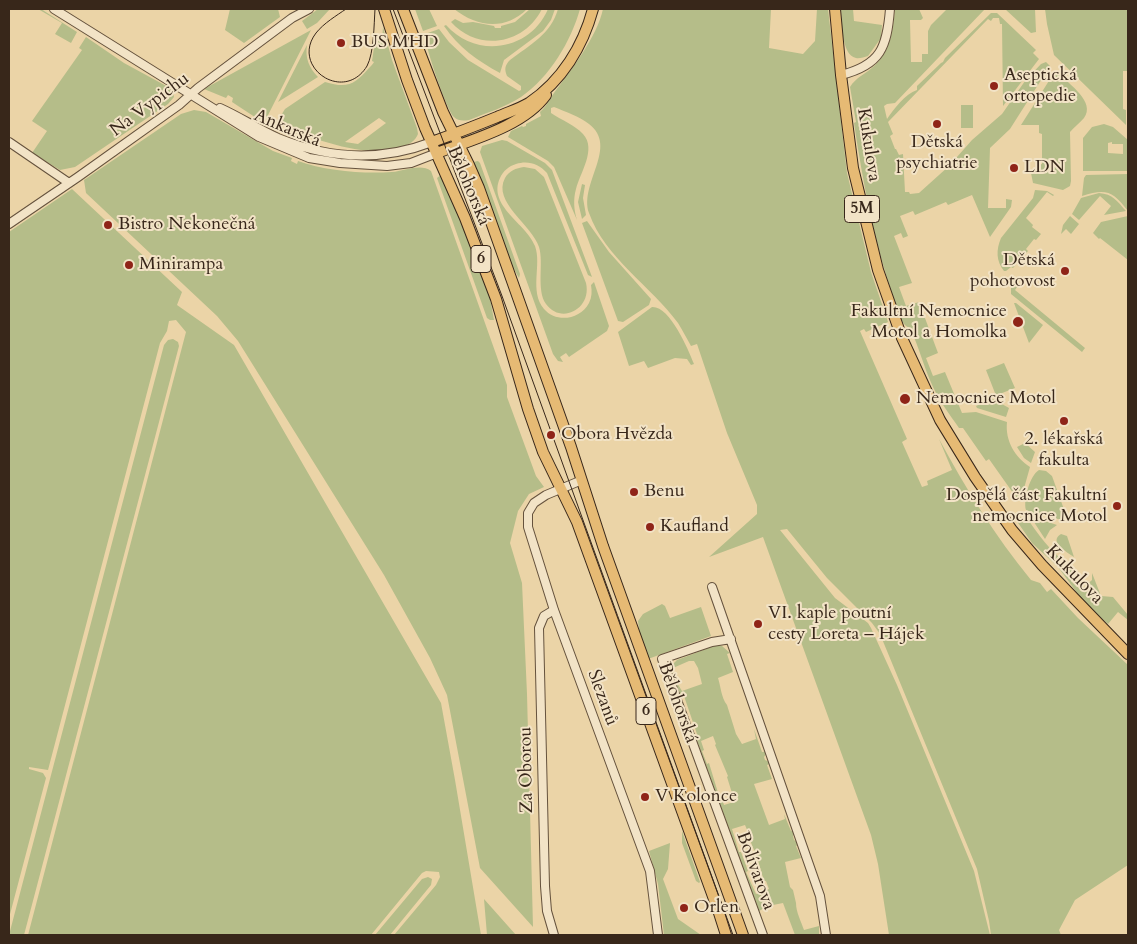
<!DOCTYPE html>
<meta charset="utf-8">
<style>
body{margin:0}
#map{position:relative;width:1137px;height:944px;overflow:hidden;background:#ebd4a7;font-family:Cardo,serif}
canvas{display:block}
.frame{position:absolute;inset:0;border:10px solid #38271a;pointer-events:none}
</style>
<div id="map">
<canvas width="1137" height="944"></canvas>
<div class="frame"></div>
</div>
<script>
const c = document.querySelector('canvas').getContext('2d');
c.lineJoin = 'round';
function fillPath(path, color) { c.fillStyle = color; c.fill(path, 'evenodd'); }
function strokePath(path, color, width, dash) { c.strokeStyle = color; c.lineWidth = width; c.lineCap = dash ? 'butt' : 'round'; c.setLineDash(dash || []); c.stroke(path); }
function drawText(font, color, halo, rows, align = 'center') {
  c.font = font + ' Cardo,serif'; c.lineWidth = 4; c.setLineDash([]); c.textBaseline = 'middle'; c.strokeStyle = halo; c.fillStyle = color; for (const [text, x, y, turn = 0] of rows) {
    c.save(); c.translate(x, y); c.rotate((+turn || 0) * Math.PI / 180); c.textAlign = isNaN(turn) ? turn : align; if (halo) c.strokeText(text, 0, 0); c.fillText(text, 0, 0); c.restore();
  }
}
fillPath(new Path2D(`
 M38,9h3l36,23 -6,11 -16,-9 7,-11z
 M230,9h48l2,8 -36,26 -19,-13z
 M318,9h12l-13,14 -10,6 -5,-8z
 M415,9h14l8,17 -14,5z
 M454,9h73c-22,22 -50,18 -73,0z
 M530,9h12c-18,36 -64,43 -91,13l4,-3 8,4 10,-1 21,4 1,2h6v-2l14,-4z
 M548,9h7l-4,11 -8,11 -39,29 -4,13c-22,-12 -42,-26 -56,-47l2,-1c30,34 84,26 102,-16z
 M558,9h22c-9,32 -30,68 -59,88 -15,10 -35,16 -52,23 -6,1 -11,1 -15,-3 -7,-6 -30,-73 -29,-83l14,-5 10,13 19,18 51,31 2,-1v-4l-14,-10c-3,-7 -2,-11 3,-16 20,-15 41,-26 48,-51z
 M603,9h168l-2,39 34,6 12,-13 2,-32h11l19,164 24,99 17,50 -22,10 -2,-3 -4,2 47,108 -5,3 20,45 6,-2 -1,-4 25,-11 -13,-31c27,50 56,97 92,141l9,3 7,9 4,-3 27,29 50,47v200l-53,35 -16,30 2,5h-70l-2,-14 -12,-52 -97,-235 -8,-11 -45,-45 -40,-49 -7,1 55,68 33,25 3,5 26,57 77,186 16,64h-101l-11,-71 -7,-29 -108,-298 -54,20 48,-43v-9l-30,-72 -30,-89 -6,2c-4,-7 -8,-15 -13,-23 -27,-37 -73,-65 -89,-110 -10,-30 30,-66 0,-89 -10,-8 -23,-12 -35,-17l-3,1v5c10,7 24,12 32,21 14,15 -3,39 -7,55 -3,11 -2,21 1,31l-23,-53 -6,-6 -40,-24 3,-6 11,-5 1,1 3,-1v-2l15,-8 -1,-4c6,-5 9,-12 14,-19 17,-23 43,-56 49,-84z
 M841,9h12l1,12 28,4 -1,13 -13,18c-4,1 -9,3 -12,2 -15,-3 -14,-37 -15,-49z
 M895,9h24l4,9 -2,2h-11l1,42h11v-8h6v-23l3,-6 16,-16h38l-90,94 -8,1 -3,2 3,13c7,-10 18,-25 30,-29v-4l24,-23 2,-1 2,-4 46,-45h6l39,37 -3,3 6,6 -36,47 -1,-82h-2l-1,-6h-6l-2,3 -3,-2 -100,103 5,12 -3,2 5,13h1l3,6 4,-1 2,38h4l1,2 9,-1 30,-27 23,-26 30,-26 23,-33 16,-17 5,-2 4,4 -40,63 -20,19 -2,60h18v-9l6,1 -1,7 -21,30 -18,-42 -24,10 -2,-3 -31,13 -2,-4 -13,5 8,20 -5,2 -2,-5 -7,3 18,47 -13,4 7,19 13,-4 19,51 -12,5 7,18 12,-4 17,41 14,-1 31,10c-2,19 8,35 23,45l-9,32 -3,1 -29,-41 -3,2 -23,-33h-4c-9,-13 -19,-26 -26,-41 -9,-19 -14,-40 -23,-59 -10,-3 -13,-21 -16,-29 -20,-57 -31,-116 -40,-176l2,-1 -6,-35c6,-10 16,-13 24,-21 17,-15 19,-36 21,-57z
 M1005,9h30l1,23 -5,1z
 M1045,9h83v62h-5v38l3,1v15l-72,-70 -7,-31z
 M383,27l9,33 25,68 1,6c-6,17 -41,18 -57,16 -17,-2 -34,-8 -50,-12v-2l-3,-1 -1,2c-9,-3 -18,-3 -23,-12l-3,1 -1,-9 5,-8 40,-27c23,7 30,2 44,-14 2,-2 4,-4 5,-6l-2,-1 3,-20h7zM379,118l7,5 -28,21 -13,-2z
 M311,30l-47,93 -32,-21 1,-4 -5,-3 -2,3 -22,-9z
 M86,37l38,26 46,25 3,4 1,5 -6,7 -93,63 -15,3 -28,-17 15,-22 -15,-10 50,-71 -3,-2z
 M307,45c-2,13 2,23 11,32l-40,25z
 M1056,74h3c10,10 37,28 25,44 -4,5 -10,9 -14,14l1,49 -1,5 -7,4 -30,-7 -2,-10h7v-8l4,-1v-30l-3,-1v-8h-18l31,-49z
 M961,105h12v23h-12z
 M194,110l12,2 67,39 19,7 -1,3 6,3 1,-3c27,10 66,13 94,11 12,-1 29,-9 39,-1l76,214v12l29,79 8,11 -15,7 -11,17 -8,32 12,40 5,111 6,233 -53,-59 -33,-173 -17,-37 -46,-83 -146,-234 -21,-25 -131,-123 -2,-13 97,-66z
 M1104,124l9,3 15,13v31h-45v-33l9,-11zM1112,142v2h11v10l-15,-1v-10z
 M502,140l5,1 38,22 7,7 40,107 -4,-2 -41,-102c-8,-9 -19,-13 -31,-9 -7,2 -13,7 -16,14 -13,28 27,46 35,68 7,19 -6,45 9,63 12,14 36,11 45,-6 3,-6 3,-12 2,-18l3,-3 15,44 -2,5 -38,26 -3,-4 -6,4 3,5 -5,-1 -5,-7 -73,-202 2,-6z
 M478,161l2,2 40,111 -1,4 -8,-14 -38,-102z
 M524,167l11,2 9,8 42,106c6,26 -25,42 -40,21 -10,-14 -2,-41 -7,-57 -7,-22 -47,-45 -34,-69 4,-7 11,-10 19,-11z
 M442,174l47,119 5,27h-4l-3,-2 -50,-140z
 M1128,174v37c-15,-20 -22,-23 -46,-15l2,-18 2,-3z
 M582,184l3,1 -2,13 3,17 -4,4 -4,-17z
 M72,189l110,103 -5,13 57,40 207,358 14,77 26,155h-87l42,-50 4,-8 -1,-5 -13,-1 -4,2 -51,62h-343l158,-603 -10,-12 -7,1 -2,10 -7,12 -112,427 -19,-3v2l14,4 3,5 -37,140v-686z
 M1035,190l12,1 7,4 -1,1 -6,-4 -21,26 7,7 -1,2 9,7 -5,6 -2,-1 -8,10 2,2 -15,17 -2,-1 -5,4h-2c-8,-10 -8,-21 -3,-33l32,-40z
 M1099,193c14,1 18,8 27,18l-22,4 7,-9 -11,-10 -21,24 -7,-6 9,-16z
 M1070,216l9,8 -8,10 -5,-5 -5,5 2,-9z
 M1128,216v44l-28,-22 -1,1 -6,-6 8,-11z
 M587,221l22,31 42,47 -2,6 -26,17 -5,-1 -36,-98z
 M1015,284l3,2 -3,4 70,58 -3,4 -71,-58v-6z
 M1014,303h2l27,22 -14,18z
 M652,307c18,-1 36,42 42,57l-3,1 -4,-6 -12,-1 -27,10 -4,-7 -15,5 -11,-34z
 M173,339l5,3 1,4 -155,589h-15l155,-590 4,-5z
 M1004,363l11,25 -18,7 -2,-2 -9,-23z
 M993,399l16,9 -3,9 -29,-9 -1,-2z
 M1025,443l10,9 -4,11 -7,-5 -7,-11z
 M1039,470l7,1 6,5 14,39 -4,5 -28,-7 -1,4 24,8 -7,5 -5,9 -13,-20 -3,2c14,21 27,35 47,51l2,3 -6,7 9,8 11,-10v-7l9,23 12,1 15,18v5l-10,-8 -10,12 -22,-19 -28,-38 -26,-24 -18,-26 11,1 4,2 3,-1 2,-6 -8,-3c-3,-10 4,-35 13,-40z
 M1061,534l6,2 7,21c-7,-5 -26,-15 -13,-23z
 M662,604l3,2 5,12 31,-11 10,29 -63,23 -8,-21 -2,-17 5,-7z
 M714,646h8l8,7 -3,1 6,18 -15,6c3,9 3,19 9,27l9,29 6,10 14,-5 -2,-10 8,23 6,-1 -4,6 1,3 7,3 -5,2 5,14 -18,5 15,41 16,-6 -1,-5 7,17 5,-2 -3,7 1,4 7,4 -5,2 5,12 -16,4 5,25 3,3 3,13c0,9 5,18 8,27l15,-4v9h-24l-12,-32 -15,3 -9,5 -63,-173 2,-1 -14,-41h-3l-10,-27 1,-4 5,-5zM689,661h5l4,7 4,16 -20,7 -5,-8 -4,-15zM713,736l3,8 -1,1 13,31 -1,1 5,16h2l3,8 -13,4 -3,-9h-2l-10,-33 -2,1 -5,-13 2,-1 -3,-9zM745,825l3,7 -1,1 10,24 7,24h2l3,8 -13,5 -10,-22 2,-1 -7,-19h-2l-7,-23z
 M682,831l18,51 -1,1 -3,-2 -14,-38z
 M670,843l-2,26 -5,10 15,40 23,16h-37l-6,-51 -9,-33z
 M428,877l4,2 -1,6 -41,50h-15l47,-56z
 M484,899l32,36h-29z`), '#b5bd89');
const minor = new Path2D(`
 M54,9l205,128 50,21 31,5 47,3 24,-3 26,-10
 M841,75c40,-10 46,-28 49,-66
 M220,108c20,9 38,21 58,30 51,21 102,24 154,4
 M9,142l60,41
 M9,224l69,-47 101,-72 19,-17 94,-70 17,-9
 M582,480l-36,15 -12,8 -6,10v14l26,83 96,261 8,64
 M712,587l108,309 6,39
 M731,639l-19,3 -50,17 101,276
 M554,935l-7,-24 -2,-25 -6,-258 5,-12 10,-6`);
const major = new Path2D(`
 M384,9l23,71 18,48 40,90 31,81 32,110 15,43 34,70 142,391 7,22
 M403,9l40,103 26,53 10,23 92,259 32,99 140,389
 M835,9l6,66 12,93 25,102 24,68 38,82 35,57 37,53 30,35 86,89
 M432,142c22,-8 43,-16 65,-25 11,-5 22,-8 32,-14 33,-22 54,-57 64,-94
 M437,153c34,-13 87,-27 109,-58`);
strokePath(minor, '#65523d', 10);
strokePath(major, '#38271a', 12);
strokePath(minor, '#f2e3c6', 8);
strokePath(major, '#e6ba74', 10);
strokePath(new Path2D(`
 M346,9c-10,7 -22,14 -30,24 -26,34 28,71 51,33 7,-13 7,-42 8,-57
 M393,9l109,287 231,639`), '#38271a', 1);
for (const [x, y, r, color] of [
 [341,43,5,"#8f2418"],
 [994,86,5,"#8f2418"],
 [937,124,5,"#8f2418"],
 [1014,168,5,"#8f2418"],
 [108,225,5,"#8f2418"],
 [129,265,5,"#8f2418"],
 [1065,271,5,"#8f2418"],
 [1018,322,6,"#8f2418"],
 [905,399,6,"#8f2418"],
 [1064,421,5,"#8f2418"],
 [551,435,5,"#8f2418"],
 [634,492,5,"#8f2418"],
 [1117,506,5,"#8f2418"],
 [650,527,5,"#8f2418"],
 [758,624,5,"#8f2418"],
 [645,797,5,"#8f2418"],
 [684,908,5,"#8f2418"]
]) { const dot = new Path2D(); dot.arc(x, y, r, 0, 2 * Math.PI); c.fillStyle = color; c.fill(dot); strokePath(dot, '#f2e3c6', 2); }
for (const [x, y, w] of [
 [862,209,35],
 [481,259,20],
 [646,711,20]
]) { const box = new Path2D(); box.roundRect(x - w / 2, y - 13.5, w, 27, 4); c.fillStyle = '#f2e3c6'; c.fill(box); strokePath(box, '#38271a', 1); }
drawText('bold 16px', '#38271a', null, [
 ["5M",862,209],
 ["6",481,259],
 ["6",646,711]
]);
drawText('18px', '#38271a', '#f2e3c6', [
 ["BUS MHD",351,43],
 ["Aseptická",1004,76],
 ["ortopedie",1004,97],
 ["Dětská",937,143,"center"],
 ["psychiatrie",937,164,"center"],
 ["LDN",1024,168],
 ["Bistro Nekonečná",118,225],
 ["Dětská",1055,261,"right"],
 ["pohotovost",1055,282,"right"],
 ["Minirampa",139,265],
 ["Fakultní Nemocnice",1007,312,"right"],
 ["Motol a Homolka",1007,333,"right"],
 ["Nemocnice Motol",916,399],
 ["Obora Hvězda",561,435],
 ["2. lékařská",1064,440,"center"],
 ["fakulta",1064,461,"center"],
 ["Benu",644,492],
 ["Dospělá část Fakultní",1107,496,"right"],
 ["nemocnice Motol",1107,517,"right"],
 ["Kaufland",660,527],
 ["VI. kaple poutní",768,614],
 ["cesty Loreta – Hájek",768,635],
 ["V Kolonce",655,797],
 ["Orlen",694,908]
], 'left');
drawText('18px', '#38271a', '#f2e3c6', [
 ["Na Vypichu",150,105,-37],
 ["Ankarská",287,129,23],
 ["Kukulova",868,145,81],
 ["Bělohorská",468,186,67],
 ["Kukulova",1074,575,46],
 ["Slezanů",602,698,70],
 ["Bělohorská",677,703,70],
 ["Za Oborou",527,770,-91],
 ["Bolívarova",755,871,70]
]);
</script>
